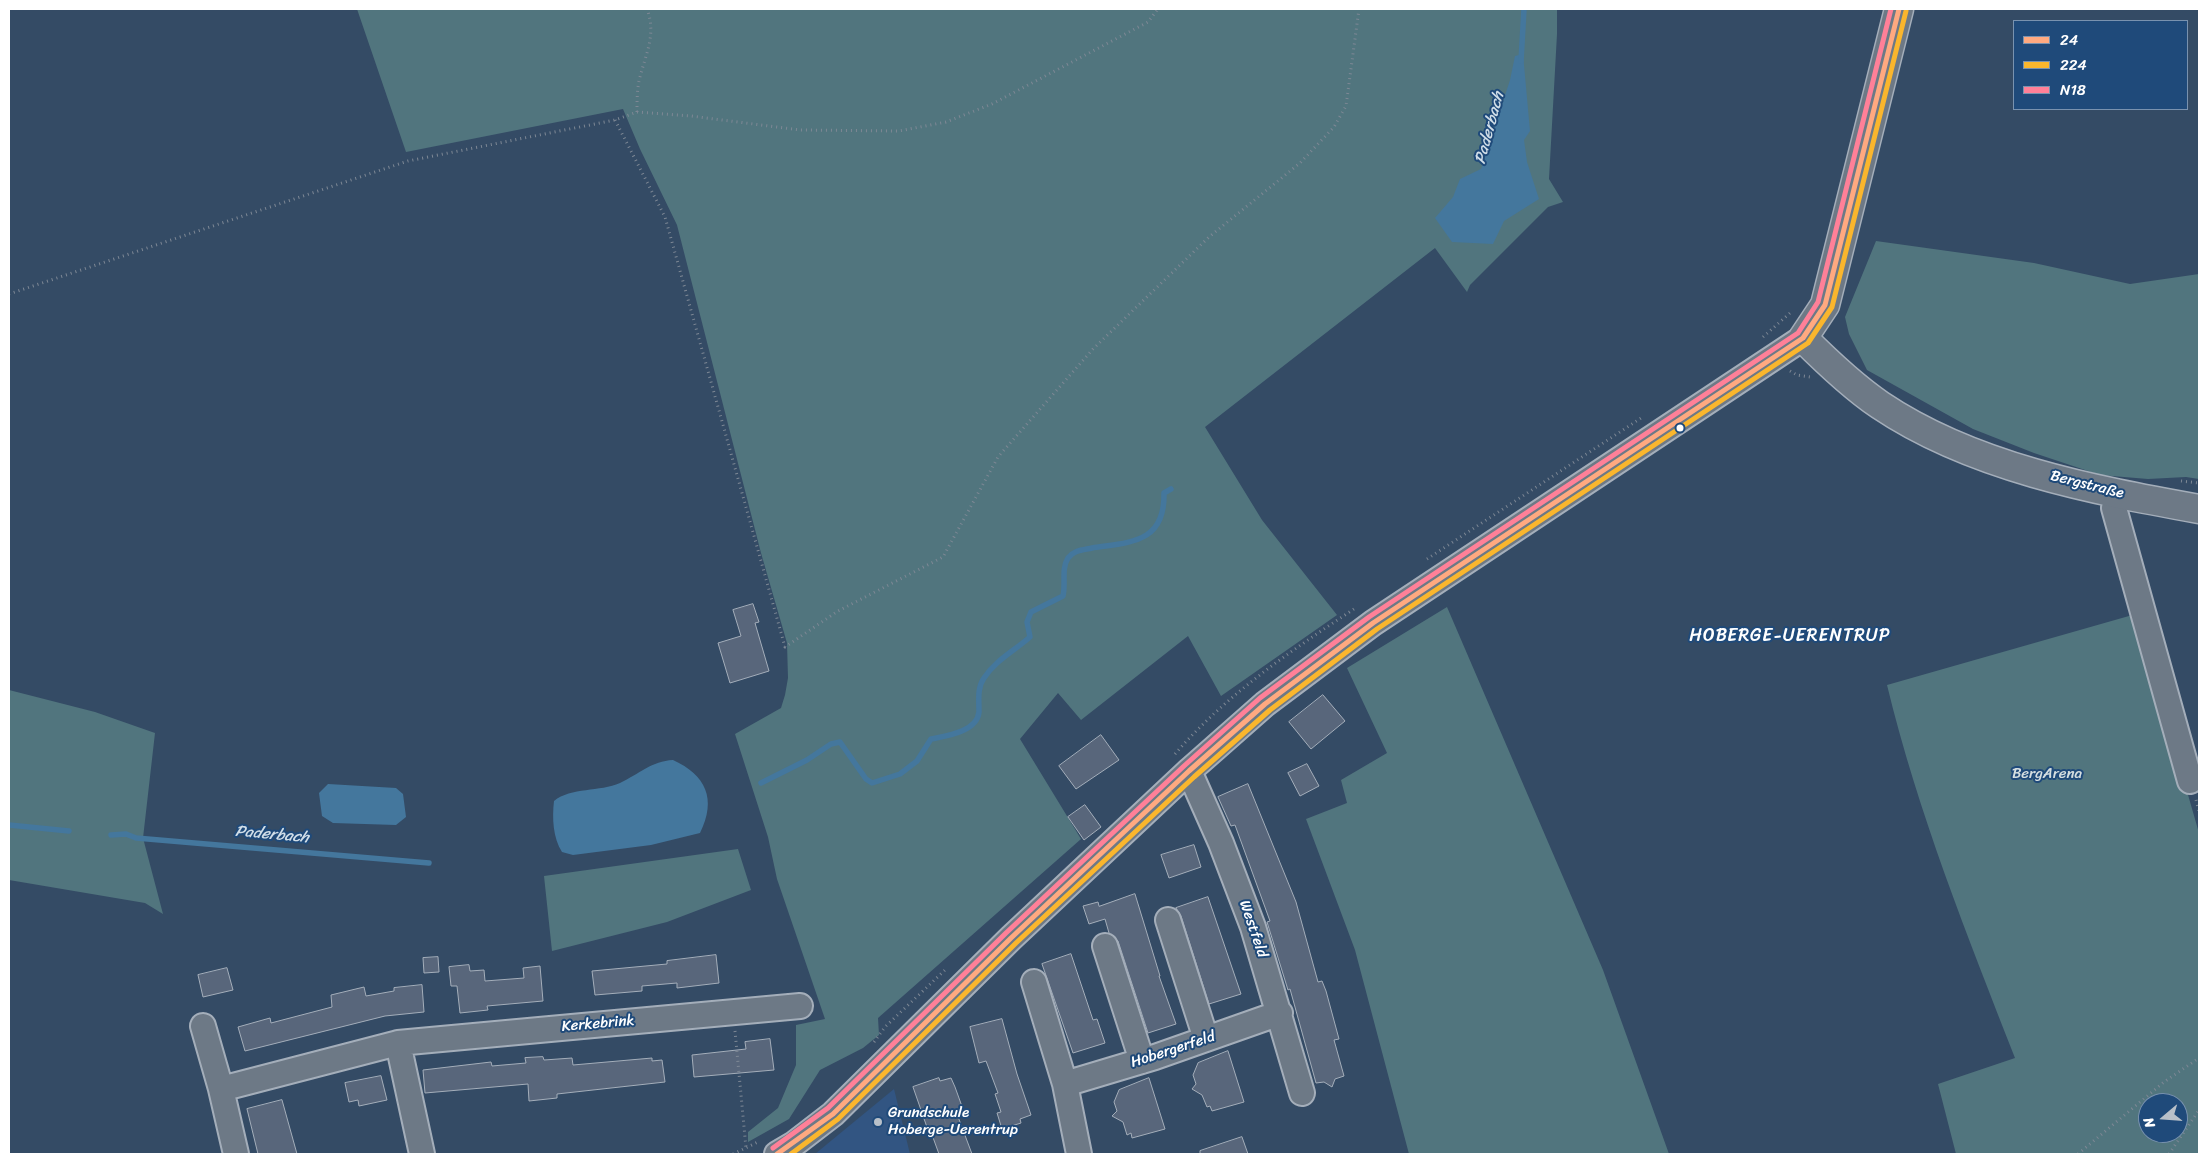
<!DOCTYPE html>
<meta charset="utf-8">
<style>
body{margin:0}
#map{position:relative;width:2208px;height:1163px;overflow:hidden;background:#344b65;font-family:Sriracha,sans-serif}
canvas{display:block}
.frame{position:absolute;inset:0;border:10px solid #fff;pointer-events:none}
.legend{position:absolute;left:2013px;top:20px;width:175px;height:90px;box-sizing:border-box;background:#1f4a7a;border:1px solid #7992af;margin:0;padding:6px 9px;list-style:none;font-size:15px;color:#fff}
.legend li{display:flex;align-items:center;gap:10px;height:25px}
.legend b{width:25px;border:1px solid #7992af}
.north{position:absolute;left:2138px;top:1093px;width:50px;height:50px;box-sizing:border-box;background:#1f4a7a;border:1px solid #7992af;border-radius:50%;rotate:252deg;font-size:14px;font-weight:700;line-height:20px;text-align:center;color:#fff}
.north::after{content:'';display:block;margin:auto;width:18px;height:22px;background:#b8c0c9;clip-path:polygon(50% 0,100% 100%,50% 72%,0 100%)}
</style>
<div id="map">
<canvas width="2208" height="1163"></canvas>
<div class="frame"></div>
<ul class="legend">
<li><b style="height:6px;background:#ffa980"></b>24</li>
<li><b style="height:6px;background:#fab62d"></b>224</li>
<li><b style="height:6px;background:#ff8098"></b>N18</li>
</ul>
<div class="north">N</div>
</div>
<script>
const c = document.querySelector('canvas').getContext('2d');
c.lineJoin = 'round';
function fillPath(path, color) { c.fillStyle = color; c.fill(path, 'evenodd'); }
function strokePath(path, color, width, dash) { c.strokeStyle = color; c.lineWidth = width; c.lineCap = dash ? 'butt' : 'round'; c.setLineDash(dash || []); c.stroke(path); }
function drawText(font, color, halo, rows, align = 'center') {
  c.font = font + ' Sriracha,sans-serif'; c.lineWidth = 4; c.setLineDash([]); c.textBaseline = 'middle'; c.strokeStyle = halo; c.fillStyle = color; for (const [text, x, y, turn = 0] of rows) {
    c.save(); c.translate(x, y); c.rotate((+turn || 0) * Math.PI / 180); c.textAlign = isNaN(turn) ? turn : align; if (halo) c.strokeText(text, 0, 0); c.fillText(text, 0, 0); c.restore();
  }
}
fillPath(new Path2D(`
 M894,1089l16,65h-95z`), '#325582');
fillPath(new Path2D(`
 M357,9h1200v25l-8,145 14,23 -15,5 -78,78 -3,7 -32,-44 -230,179 57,93 75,95 -116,81 -33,-60 -107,84 -23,-27 -38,46 61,100 -203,179 1,17 -16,13 -43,22 -31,49 -41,23v-10l30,-24 18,-43v-40l29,-6 -48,-140 -9,-42 -33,-103 46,-26 4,-13 3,-17 -1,-35 -26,-90 -84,-328 -37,-76 -17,-40 -217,43z
 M1876,241l158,22 96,21 69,-10v205l-13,-2 -38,2 -48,-4 -66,-22 -61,-24 -106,-59 -18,-36 -4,-17z
 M1447,607l156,363 66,184h-260l-54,-204 -49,-131 41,-16 -6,-23 46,-27 -40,-85z
 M2136,614l63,219v321h-243l-18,-70 77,-26c-48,-123 -97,-245 -128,-373zM2148,1103h30v30h-30z
 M9,690l86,22 60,21 -12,105 20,76 -18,-11 -136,-23z
 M738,849l13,41 -84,32 -115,29 -8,-75z`), '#51757e');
fillPath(new Path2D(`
 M1523,54l7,77 -6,9 3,22 12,37 -35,22 -11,23 -41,-2 -17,-24 18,-21 7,-18 21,-10 29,-89 5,-24z
 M673,760c33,15 44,39 27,73l-49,12 -78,10 -11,-3c-9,-14 -10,-34 -8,-51 17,-14 46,-9 66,-18 19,-9 32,-22 53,-23z
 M328,784l68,4 7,6 3,23 -10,8 -63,-2 -11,-7 -3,-23z`), '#44779d');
strokePath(new Path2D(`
 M1521,61l3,-52
 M761,783l46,-23 24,-16 9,-2 26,37 6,4 28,-9 17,-13 14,-22c15,-3 46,-7 48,-27 0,-12 -2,-24 5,-34 12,-18 30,-27 46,-41l-3,-15 4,-10 32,-16c3,-13 -2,-27 5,-38 6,-8 15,-8 24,-10 39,-6 73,-5 72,-55l7,-4
 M9,825l60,6
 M111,835l15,-1 10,4 293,25`), '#44779d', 5.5);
const building = new Path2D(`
 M753,604l6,18 -4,1 14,48 -39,12 -12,-40 23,-7 -8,-26z
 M1323,695l22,26 -34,28 -22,-27z
 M1101,735l18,25 -43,29 -17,-23z
 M1307,764l12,22 -19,10 -12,-23z
 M1248,784l48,118 22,80 4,-1 4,10 13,48 -5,1 10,36 -9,3 -3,8 -8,-5 -8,1 -26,-94 -2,1 -21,-68 3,-1 -35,-96 -4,1 -13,-29z
 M1085,805l16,22 -17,13 -16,-23z
 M1194,845l7,22 -32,11 -8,-23z
 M1135,894l25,82h-1l17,48 -28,9 -30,-92 -9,-8 -4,-14 -16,5 -6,-18 15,-4 1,4z
 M1208,897l33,97 -32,10 -28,-88 -5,-8z
 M1071,954l22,66 4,-1 8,24 -32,10 -31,-89z
 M716,955l3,28 -42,5v-5l-35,3v5l-47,4 -3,-24 75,-7v-3z
 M438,957l1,15 -15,1 -1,-15z
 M469,965l1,6 14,-1 1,11 39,-3 -1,-10 17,-2 3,35 -56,5 1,4 -28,3 -3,-27h-6l-2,-19z
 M227,968l6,22 -30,7 -5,-22z
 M422,985l2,27 -39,4 -140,35 -7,-24 32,-9 1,5 61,-16 -1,-12 33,-8 2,9 28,-5v-3z
 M1002,1019l15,55 14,41 -11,4 1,4 -19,6 -5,-16 4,-1 -6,-18 3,-1 -12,-32 -7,2 -9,-36z
 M770,1039l4,31 -80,7 -2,-22 54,-6 -1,-7z
 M1228,1051l16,51 -32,9 -2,-5 -3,1 -5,-12 -10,-6 4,-5 -3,-9 5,-12z
 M543,1057l1,3 28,-2 1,7 79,-7v3l10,-1 3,22 -108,12v4l-28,3 -1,-17 -103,9 -2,-23 68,-8 1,4 34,-3 -1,-5z
 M381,1076l6,24 -28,6 -1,-6 -9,2 -4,-19z
 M939,1078l1,3 11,-3 4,9 9,25 -7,2 15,40h-33l-8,-22 -2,1 -16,-46z
 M1149,1078l16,51 -33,9 -1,-5 -4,2 -4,-13 -11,-6 5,-5 -3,-9 5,-12z
 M282,1100l15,54h-39l-11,-45z
 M1242,1137l6,17h-48v-3z`);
fillPath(building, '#58667b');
strokePath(building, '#a4aeba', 1);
const minor = new Path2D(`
 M2119,494l-5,14 76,273
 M1189,771l32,72 32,84 49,166
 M1168,920l38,119
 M1105,946l37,115
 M1034,982l31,102 14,70
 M203,1026l18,63
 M398,1043l24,111
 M1065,1084l90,-27 125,-44
 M236,1154l-15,-65 177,-46 402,-37
 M777,1154l17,-10 39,-30 178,-176 178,-167 76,-67 108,-81 430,-285`);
const major = new Path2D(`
 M1899,9l-74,296 -22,33c24,24 49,48 77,67 92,62 213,85 319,104`);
strokePath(minor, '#a4aeba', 28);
strokePath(major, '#a4aeba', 31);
strokePath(new Path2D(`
 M637,112c0,-10 0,-21 2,-31 6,-26 18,-46 8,-72
 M615,120l50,97 120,430 53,-36 105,-54 55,-100 95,-108 116,-112 91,-74 34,-36 12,-21 13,-97
 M9,294l399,-133 207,-41 22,-8 54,4 109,14 99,1 47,-9 46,-18 156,-82 10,-13
 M1763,337l27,-24
 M1790,371l7,4 13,2
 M2181,481l18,2
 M1427,559l214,-141
 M1175,754c51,-59 114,-102 179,-145
 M2196,800l3,11
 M735,1031l11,117
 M874,1042l11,-15 60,-57
 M733,1154l27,-13
 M2078,1154l86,-72 35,-24
 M2169,1154l30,-44`), '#7e8895', 3, [1, 4]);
strokePath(minor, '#6d7986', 24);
strokePath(major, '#6d7986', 28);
strokePath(new Path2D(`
 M777,1154l56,-40 178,-176 178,-167 76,-67 108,-81 430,-285 22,-33 74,-296`), '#ffa980', 5);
strokePath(new Path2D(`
 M791,1154l47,-35 178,-176 178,-166 76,-67 107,-81 431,-286 24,-36 74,-296`), '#fab62d', 5);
strokePath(new Path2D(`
 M773,1148l55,-40 178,-175 178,-167 76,-68 109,-81 429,-284 20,-31 73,-293`), '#ff8098', 5);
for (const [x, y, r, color] of [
 [1680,428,4.5,"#fff"],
 [878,1122,5,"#b8c0c9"]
]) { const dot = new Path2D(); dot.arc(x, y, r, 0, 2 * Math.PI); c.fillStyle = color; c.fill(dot); strokePath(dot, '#1f4a7a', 2); }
drawText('15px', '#fff', '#1f4a7a', [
 ["Bergstraße",2087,485,14],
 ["Westfeld",1253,929,71],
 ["Kerkebrink",598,1024,-5],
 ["Hobergerfeld",1173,1050,-18]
]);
drawText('15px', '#d5dee0', '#1f4a7a', [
 ["BergArena",2047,774]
]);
drawText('15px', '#fff', '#1f4a7a', [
 ["Grundschule",888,1113],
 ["Hoberge-Uerentrup",888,1130]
], 'left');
drawText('italic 16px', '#d1dee8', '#1f4a7a', [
 ["Paderbach",1490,128,-75],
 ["Paderbach",272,835,5]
]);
c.letterSpacing = '1px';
drawText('18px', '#fff', '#1f4a7a', [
 ["HOBERGE-UERENTRUP",1790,636]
]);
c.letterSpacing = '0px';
</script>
